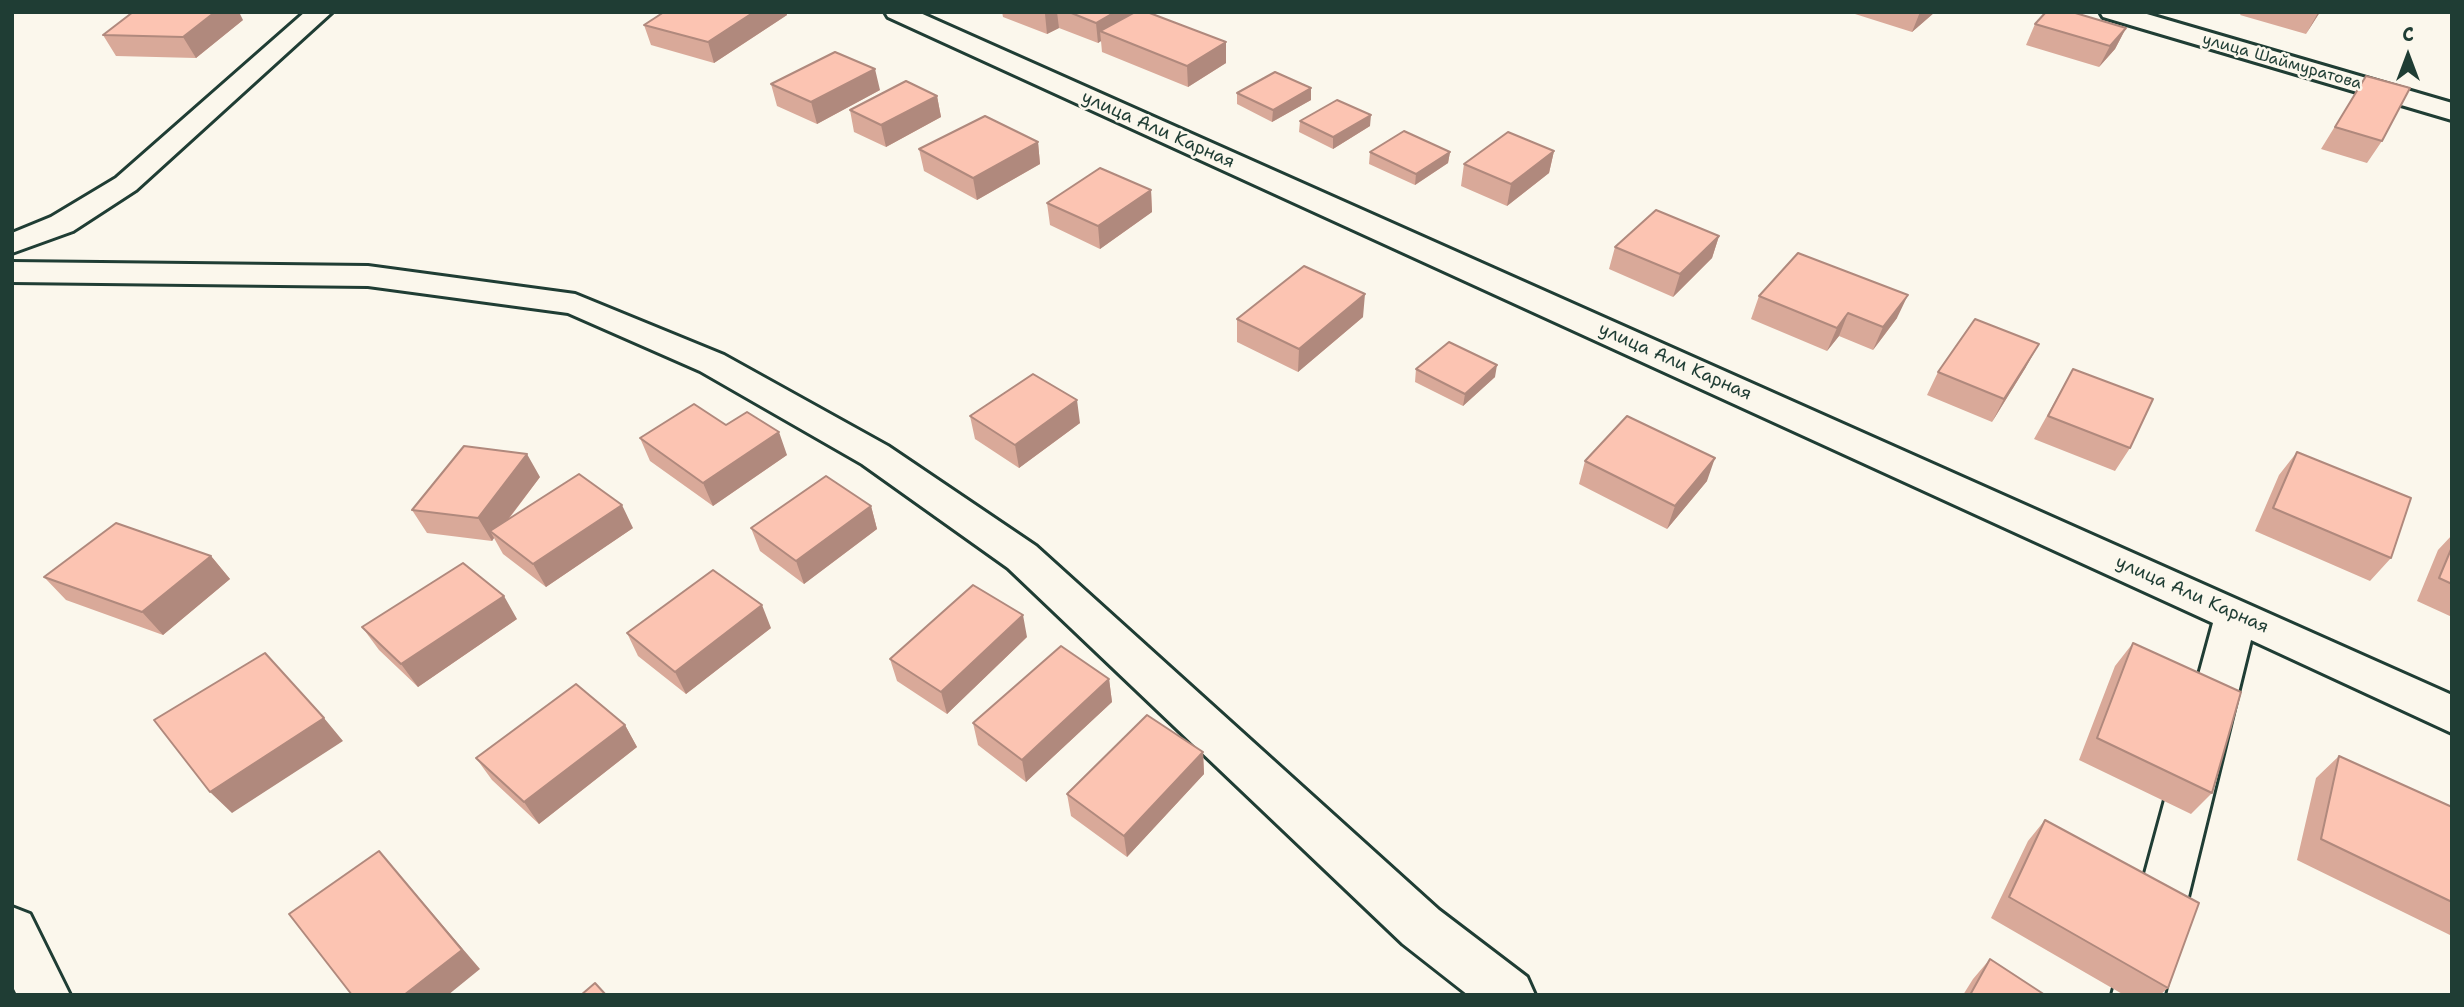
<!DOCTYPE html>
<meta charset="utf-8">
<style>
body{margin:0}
#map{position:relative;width:2464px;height:1007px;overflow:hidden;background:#fbf7ec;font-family:"Shantell Sans",sans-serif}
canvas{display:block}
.frame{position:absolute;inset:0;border:14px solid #1f3d34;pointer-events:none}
.north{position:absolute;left:2373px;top:21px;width:70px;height:70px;-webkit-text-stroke:5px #fbf7ec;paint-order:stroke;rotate:0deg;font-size:19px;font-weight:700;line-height:28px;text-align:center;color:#1f3d34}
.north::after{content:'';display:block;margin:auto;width:24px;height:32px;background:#1f3d34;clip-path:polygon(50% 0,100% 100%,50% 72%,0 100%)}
</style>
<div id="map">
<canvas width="2464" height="1007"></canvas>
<div class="frame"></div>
<div class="north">С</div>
</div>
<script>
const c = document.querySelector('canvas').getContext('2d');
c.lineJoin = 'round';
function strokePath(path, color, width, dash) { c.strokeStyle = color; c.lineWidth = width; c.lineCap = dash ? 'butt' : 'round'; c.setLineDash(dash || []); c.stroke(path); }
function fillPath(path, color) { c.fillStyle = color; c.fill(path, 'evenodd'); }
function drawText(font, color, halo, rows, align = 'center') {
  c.font = font + ' "Shantell Sans",sans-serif'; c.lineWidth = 5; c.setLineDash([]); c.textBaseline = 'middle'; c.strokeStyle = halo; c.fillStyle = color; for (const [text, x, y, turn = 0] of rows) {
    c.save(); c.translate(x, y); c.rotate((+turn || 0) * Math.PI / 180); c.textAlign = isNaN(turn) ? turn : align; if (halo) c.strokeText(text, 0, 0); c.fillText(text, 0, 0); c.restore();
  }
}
const street = new Path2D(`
 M305,12h27l-196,178 -63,41 -61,22v-20l39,-16 65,-39z
 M885,12h33l1534,683v38l-201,-93 -87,355h-52l101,-372 -1325,-606z
 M2100,12h40l312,91v17l-349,-103z
 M12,262l356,4 207,28 149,61 164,91 148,100 403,364 88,67 8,18h-67l-65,-51 -395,-376 -146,-104 -162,-93 -132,-58 -200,-27 -356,-4z
 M12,907l18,7 40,81h-53l-5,-10z`);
strokePath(street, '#1f3d34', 6);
fillPath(street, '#fbf7ec');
fillPath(new Path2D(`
 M664,12h122l1,3 -73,48 -63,-18 -7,-20z
 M1002,12h151l-3,2 76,28v21l-38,24 -86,-35 -1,-11 -3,2 -39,-15 -12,6 -44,-17z
 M1855,12h80l-23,20 -57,-18z
 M2242,12h78l-14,22 -66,-19z
 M243,20l-47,38 -80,-2 -13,-21z
 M2035,24l91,4 -11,21 -16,18 -73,-22z
 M2366,76l16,65 -15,22 -46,-14z
 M771,84l109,6 -63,34 -40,-18z
 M1311,88v12l-39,22 -35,-18v-11z
 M937,96l4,21 -55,30 -32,-15 -4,-22z
 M1300,121l70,5 -37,23 -34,-17z
 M1038,142l2,22 -63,36 -53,-29 -5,-22z
 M1554,151l-5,22 -42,33 -46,-20 3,-22z
 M1370,152h80l-2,11 -33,22 -46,-21z
 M1151,190l1,22 -52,37 -50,-24 -3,-22z
 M1719,236l-7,22 -39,39 -64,-28 6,-22z
 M1759,296l138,22 -24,32 -34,-14 -12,15 -76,-32z
 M1363,317l-65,55 -61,-30v-23z
 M2026,367l-34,55 -65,-27 11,-23z
 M1416,369l79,8 -32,29 -48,-24z
 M2073,369l57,79 -15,23 -81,-32z
 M970,416l110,7 -61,45 -44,-29z
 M726,425l61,30 -74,51 -63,-45 -10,-23z
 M2297,452l94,106 -21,23 -115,-50 24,-56z
 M1585,461l122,20 -40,48 -88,-45z
 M540,477l-32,43 125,8 -87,59 -43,-33 -9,-16 -2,3 -65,-8 -15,-23z
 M871,506l6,23 -73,55 -44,-33 -9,-23z
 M2452,535v82l-35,-16 21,-51z
 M211,556l19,23 -67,56 -97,-35 -22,-23z
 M517,619l-99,68 -39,-37 -17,-23z
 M771,628l-85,66 -48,-38 -11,-23z
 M1027,637l-80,77 -50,-33 -7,-22z
 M2133,643l79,150 -21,21 -112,-54 36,-94z
 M1109,679l3,23 -86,80 -48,-37 -5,-22z
 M625,725l12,22 -98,77 -47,-44 -16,-22z
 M1203,752l1,22 -77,83 -56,-41 -4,-22z
 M2339,756l113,51v129l-155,-76 19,-82z
 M2045,820l123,168 -8,7h-36l-133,-77 37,-77z
 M1990,959l55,36h-82l10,-16z`), '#d9a999');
fillPath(new Path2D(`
 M215,12h24l4,8 -47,38 -13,-21z
 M754,12h32l1,3 -73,48 -6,-21z
 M1048,12h9l2,16 -12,6 -2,-20z
 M1115,12h38l-42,24 -11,-5 1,10 -3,2 -2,-20z
 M1920,12h15l-23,20z
 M2319,12h1l-14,22 12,-21z
 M2126,28l-11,21 -16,18 11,-21z
 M1226,42v21l-38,24 -1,-21z
 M875,69l5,21 -63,34 -6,-22z
 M1311,88v12l-39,22 1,-12z
 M937,96l4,21 -55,30 -5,-22z
 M1371,115l-1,11 -37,23v-12z
 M1038,142l2,22 -63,36 -4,-22z
 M1554,151l-5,22 -42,33 4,-22z
 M1450,152l-2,11 -33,22 1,-11z
 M1151,190l1,22 -52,37 -2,-23z
 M1719,236l-7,22 -39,39 7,-23z
 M1365,294l-2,23 -65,55 1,-23z
 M1908,295l-11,23 -24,32 10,-23z
 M1848,313l-9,23 -12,15 10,-23z
 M2039,344l-13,23 -34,55 12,-23z
 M1497,365l-2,12 -32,29 2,-12z
 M1077,400l3,23 -61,45 -4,-23z
 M779,432l8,23 -74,51 -10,-23z
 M527,454l13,23 -44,58 -6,-4 4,7 -2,3 -14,-23z
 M1715,458l-8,23 -40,48 8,-23z
 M622,505l11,23 -87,59 -13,-23z
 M871,506l6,23 -73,55 -8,-23z
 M211,556l19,23 -67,56 -21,-23z
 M504,596l13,23 -99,68 -17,-23z
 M762,605l9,23 -85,66 -11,-22z
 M1023,615l4,22 -80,77 -6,-22z
 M1109,679l3,23 -86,80 -4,-22z
 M324,718l19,23 -111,72 -22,-21z
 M625,725l12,22 -98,77 -15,-22z
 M1203,752l1,22 -77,83 -3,-21z
 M379,851l101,118 -32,26h-44z`), '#b0897d');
const building = new Path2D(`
 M133,12h82l-32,25 -80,-2z
 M664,12h90l-46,30 -64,-17z
 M1069,12h46l-19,11z
 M1135,12h12l79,30 -39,24 -87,-35z
 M2046,12h26l54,16 -16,18 -75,-22z
 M835,52l40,17 -64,33 -40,-18z
 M1275,72l36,16 -38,22 -36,-17z
 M2366,76l44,12 -28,53 -47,-14z
 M906,81l31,15 -56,29 -31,-15z
 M1337,100l34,15 -38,22 -33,-16z
 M985,116l53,26 -65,36 -54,-29z
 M1404,131l46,21 -34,22 -46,-22z
 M1508,132l46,19 -43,33 -47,-20z
 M1100,168l51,22 -53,36 -51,-23z
 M1656,210l63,26 -39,38 -65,-27z
 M1798,253l110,42 -25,32 -35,-14 -11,15 -78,-32z
 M1304,266l61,28 -66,55 -62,-30z
 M1975,319l64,25 -35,55 -66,-27z
 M1449,342l48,23 -32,29 -49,-25z
 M2073,369l80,30 -23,49 -82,-32z
 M1033,374l44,26 -62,45 -45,-29z
 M694,404l32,21 21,-13 32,20 -76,51 -63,-45z
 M1627,416l88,42 -40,48 -90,-45z
 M464,446l63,8 -49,64 -66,-8z
 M2297,452l114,46 -20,60 -118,-50z
 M579,474l43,31 -89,59 -43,-33z
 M826,476l45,30 -75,55 -45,-33z
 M116,523l95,33 -69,56 -98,-35z
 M2452,547v37l-13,-6z
 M463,563l41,33 -103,68 -39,-37z
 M713,570l49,35 -87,67 -48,-39z
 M973,585l50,30 -82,77 -51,-33z
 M2133,643l108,49 -29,101 -115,-55z
 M1061,646l48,33 -87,81 -49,-37z
 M265,653l59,65 -114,74 -56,-72z
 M576,684l49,41 -101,77 -48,-44z
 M1147,715l56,37 -79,84 -57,-42z
 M2339,756l113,51v95l-131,-63z
 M2045,820l154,83 -31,85 -159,-91z
 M379,851l83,99 -58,45h-52l-63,-81z
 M1990,959l55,36h-75z
 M595,983l11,12h-25z`);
fillPath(building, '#fcc4b2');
strokePath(building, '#b0897d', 2);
drawText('16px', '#1f3d34', '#fbf7ec', [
 ["улица Шаймуратова",2282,62,16]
]);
drawText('18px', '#1f3d34', '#fbf7ec', [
 ["улица Али Карная",1158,130,24],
 ["улица Али Карная",1675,362,24],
 ["улица Али Карная",2192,595,24]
]);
</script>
